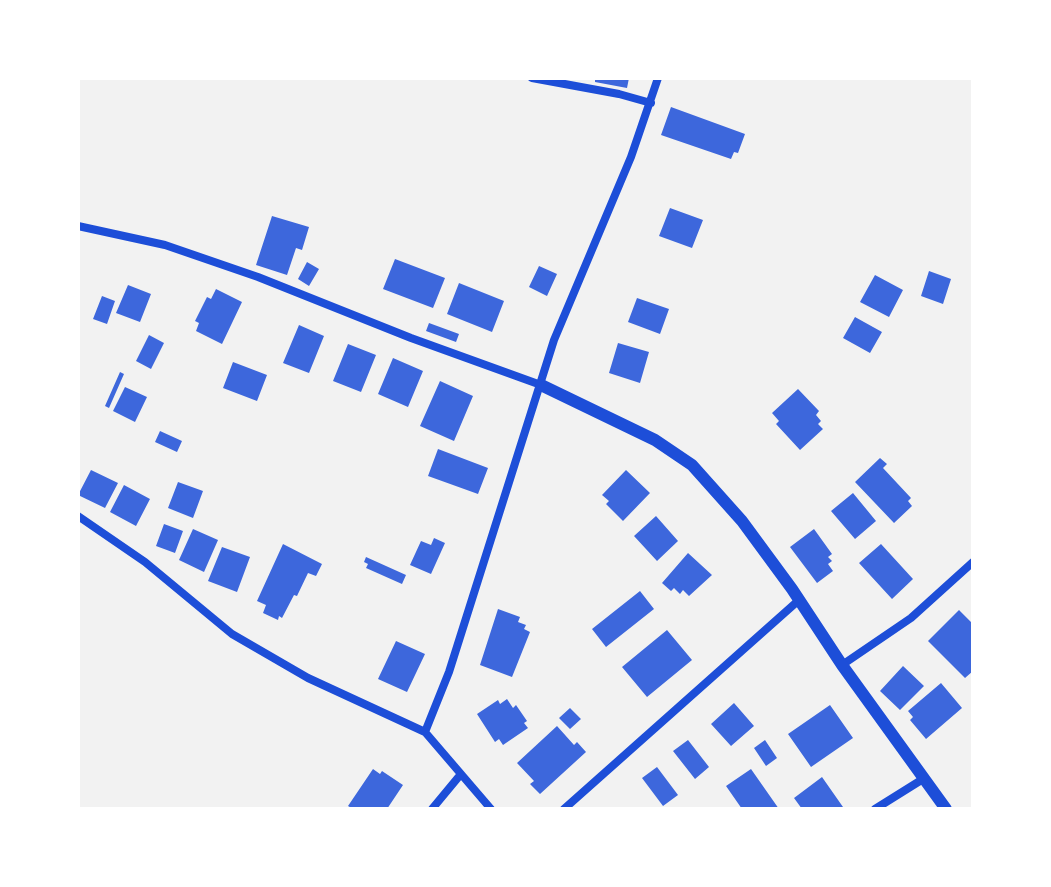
<!DOCTYPE html>
<style>
body{margin:0}
#map{position:relative;width:1051px;height:887px;overflow:hidden;background:#f2f2f2;font-family:"DejaVu Sans",sans-serif}
canvas{display:block}
.frame{position:absolute;inset:0;border:80px solid #fff;pointer-events:none}
</style>
<div id="map">
<canvas width="1051" height="887"></canvas>
<div class="frame"></div>
</div>
<script>
const c = document.querySelector('canvas').getContext('2d');
c.lineJoin = 'round';
function fillPath(path, color) { c.fillStyle = color; c.fill(path, 'evenodd'); }
function strokePath(path, color, width, dash) { c.strokeStyle = color; c.lineWidth = width; c.lineCap = dash ? 'butt' : 'round'; c.setLineDash(dash || []); c.stroke(path); }
fillPath(new Path2D(`
 M595,78h34l-2,10 -32,-6z
 M671,107l74,27 -7,19 -4,-1 -3,7 -70,-24z
 M670,208l33,12 -11,28 -33,-12z
 M272,216l37,11 -7,23 -6,-2 -9,27 -31,-10z
 M395,259l50,19 -12,30 -50,-19z
 M307,262l12,7 -10,17 -11,-7z
 M539,266l18,8 -10,22 -18,-9z
 M929,271l22,8 -8,25 -22,-8z
 M875,275l28,15 -14,27 -29,-15z
 M459,283l45,18 -12,31 -45,-18z
 M128,285l23,9 -11,28 -24,-9z
 M216,289l26,13 -20,42 -26,-13 3,-8 -4,-2 12,-24 4,2z
 M102,296l13,5 -8,23 -14,-5z
 M637,298l32,11 -9,25 -32,-12z
 M855,317l27,15 -12,21 -27,-15z
 M429,323l30,11 -3,8 -30,-11z
 M299,325l25,11 -15,37 -26,-10z
 M149,335l15,8 -13,26 -15,-8z
 M618,343l31,9 -9,31 -31,-10z
 M348,344l28,11 -15,37 -28,-11z
 M393,358l30,13 -15,36 -30,-13z
 M233,362l34,13 -10,26 -34,-13z
 M120,372l4,2 -15,34 -4,-2z
 M440,381l33,15 -19,45 -34,-15z
 M125,387l22,10 -12,25 -22,-11z
 M798,389l21,22 -3,4 5,6 -3,3 5,5 -23,21 -24,-26 3,-3 -7,-8z
 M160,431l22,10 -5,11 -22,-10z
 M438,449l50,19 -10,26 -50,-18z
 M880,458l7,6 -4,4 28,30 -3,3 4,5 -18,17 -39,-41z
 M91,470l27,13 -13,25 -27,-13z
 M626,470l24,23 -27,28 -17,-17 3,-3 -7,-6z
 M178,482l25,9 -10,27 -25,-10z
 M124,485l26,14 -14,27 -26,-14z
 M853,493l23,28 -21,18 -24,-28z
 M656,516l22,25 -21,20 -23,-25z
 M164,524l19,7 -8,22 -19,-7z
 M193,529l25,11 -14,32 -25,-12z
 M814,529l18,25 -4,3 4,4 -4,3 5,7 -16,12 -27,-36z
 M434,538l11,5 -14,31 -21,-9 11,-24 10,4z
 M283,544l39,20 -6,12 -8,-3 -11,23 -3,-1 -12,23 -3,-2 -1,4 -15,-7 3,-8 -9,-4z
 M881,544l32,35 -21,20 -33,-36z
 M222,547l28,10 -13,35 -29,-11z
 M688,553l24,22 -23,21 -6,-6 -3,4 -6,-6 -3,3 -9,-8z
 M366,557l40,18 -4,9 -36,-16 2,-4 -4,-2z
 M640,591l14,18 -48,38 -14,-18z
 M498,609l22,8 -2,5 8,3 -2,4 6,3 -18,45 -32,-12z
 M959,610l14,14v47l-8,7 -37,-37z
 M667,630l25,30 -45,37 -25,-30z
 M396,641l29,13 -18,38 -29,-13z
 M903,666l21,20 -24,24 -20,-19z
 M941,683l21,25 -36,31 -16,-19 3,-3 -5,-6z
 M507,699l6,9 3,-3 11,16 -3,2 4,5 -25,17 -4,-6 -4,3 -18,-28 21,-14 2,4z
 M734,703l20,23 -23,20 -20,-22z
 M830,705l23,33 -42,29 -23,-33z
 M570,708l11,11 -11,10 -11,-11z
 M557,726l17,19 3,-3 9,10 -46,42 -10,-10 4,-3 -17,-18z
 M688,740l21,27 -14,12 -22,-28z
 M765,740l12,18 -11,8 -12,-18z
 M657,767l21,28 -15,11 -21,-28z
 M373,769l7,5 2,-3 21,14 -16,24h-34l-5,-3z
 M751,769l28,40h-37l-16,-23z
 M822,777l21,30 -3,2h-38l-8,-11z`), '#3d67dc');
strokePath(new Path2D(`
 M532,78l87,16 32,9
 M78,226l87,19 93,32 153,61 130,47
 M78,516l67,46 87,72 76,44 117,54
 M842,665l69,-47 62,-56
 M461,774l30,35
 M432,809l29,-35 -36,-42 24,-60 105,-332 77,-183 27,-79
 M564,809l235,-209
 M875,809l48,-30`), '#1d4ed8', 8);
strokePath(new Path2D(`
 M541,385l114,55 37,25 50,56 50,68 50,76 104,144`), '#1d4ed8', 12);
</script>
